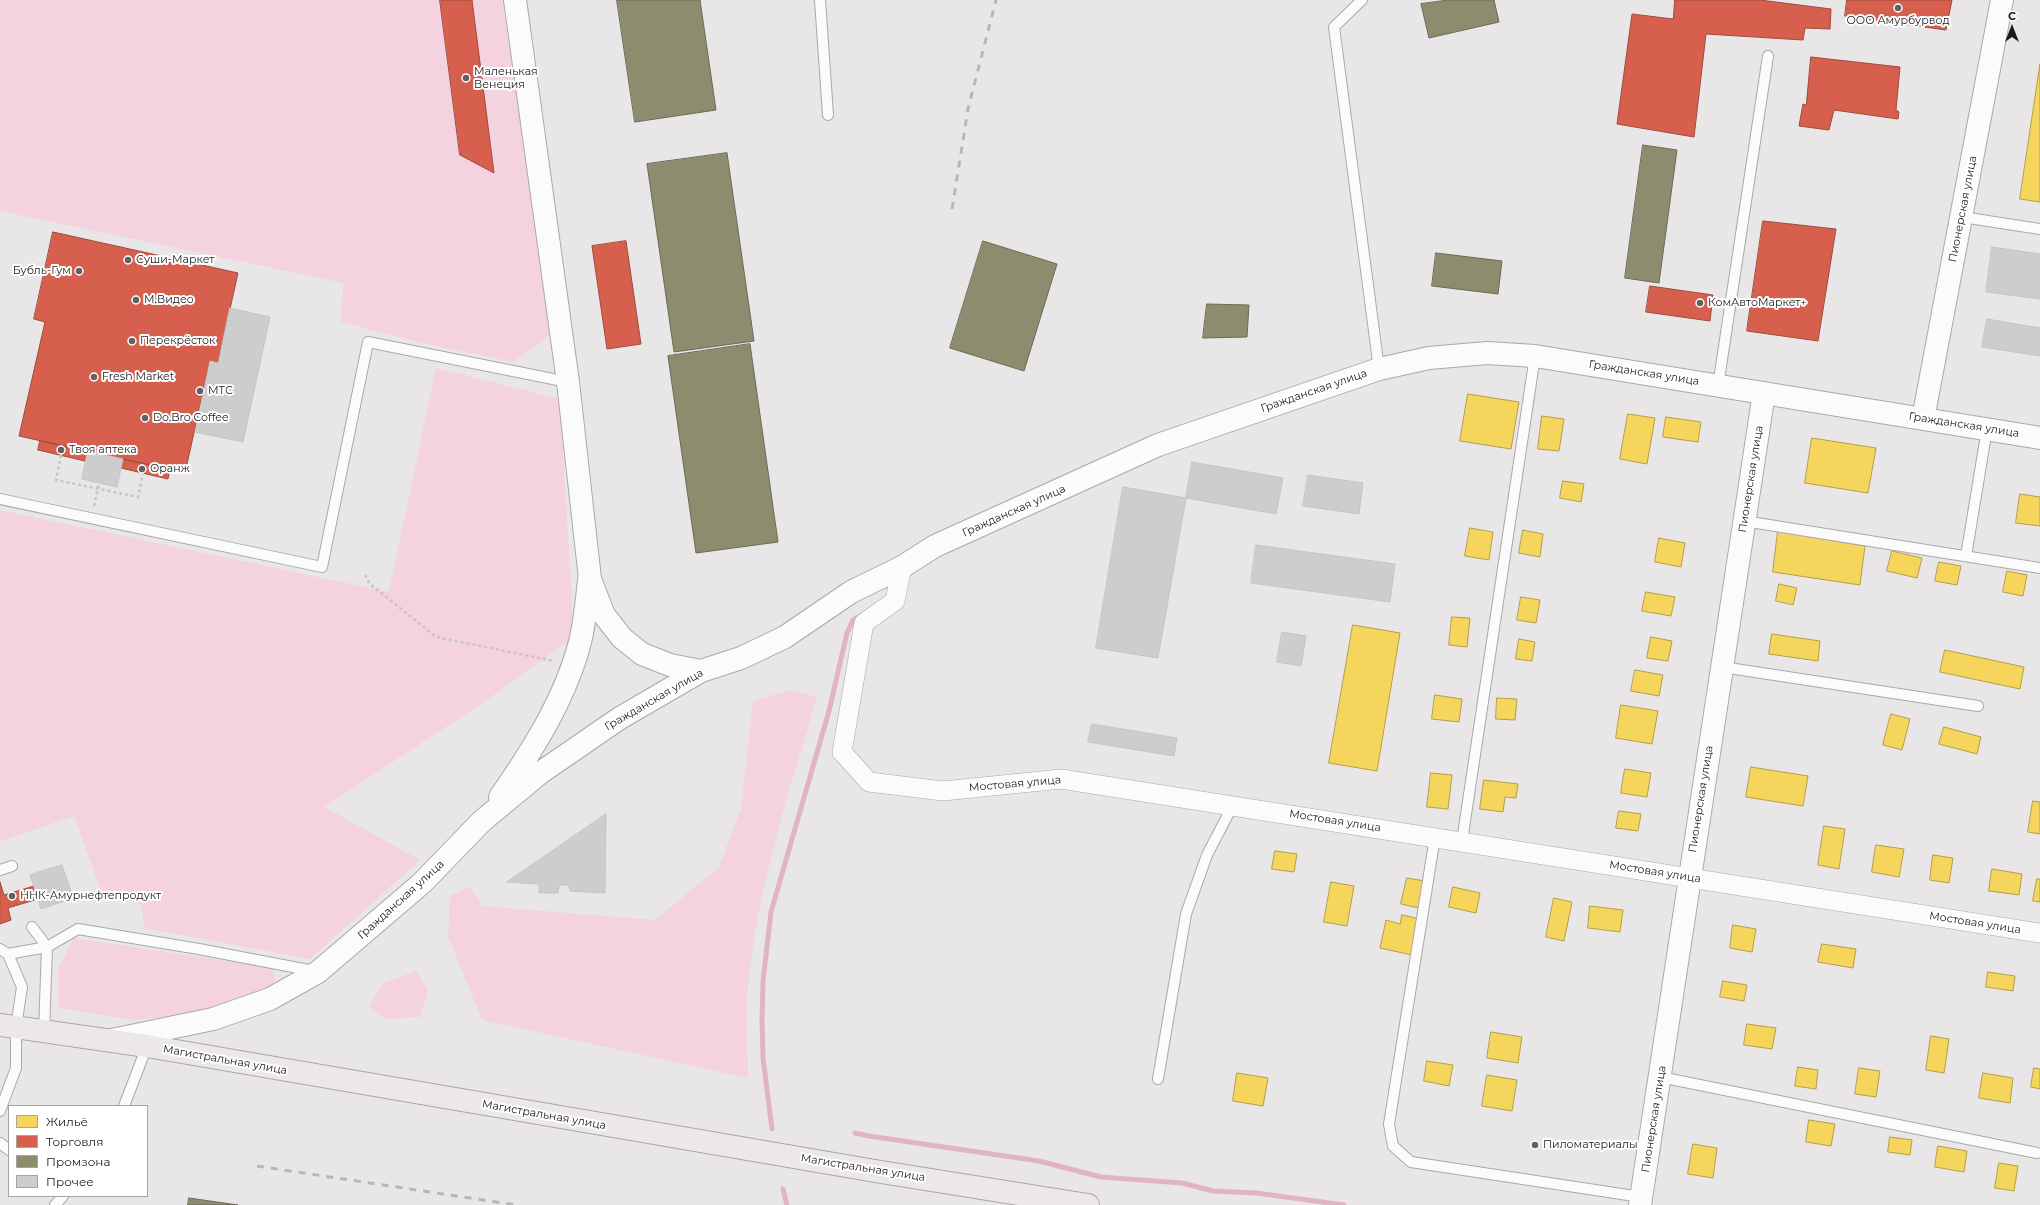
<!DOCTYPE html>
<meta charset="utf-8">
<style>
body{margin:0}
#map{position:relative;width:2040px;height:1205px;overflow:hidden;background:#e8e6e7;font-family:Montserrat,sans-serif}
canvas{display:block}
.legend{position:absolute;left:8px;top:1105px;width:140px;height:92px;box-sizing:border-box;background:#fff;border:1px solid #a4a4a4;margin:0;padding:5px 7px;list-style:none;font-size:12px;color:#1c1b1b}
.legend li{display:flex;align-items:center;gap:8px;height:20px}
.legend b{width:20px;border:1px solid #a4a4a4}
.north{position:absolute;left:1992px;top:8px;width:40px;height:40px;-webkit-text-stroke:3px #fff;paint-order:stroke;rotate:0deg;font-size:11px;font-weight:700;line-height:16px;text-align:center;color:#1c1b1b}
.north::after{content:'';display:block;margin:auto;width:14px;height:18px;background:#1c1b1b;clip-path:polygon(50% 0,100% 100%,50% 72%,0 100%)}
</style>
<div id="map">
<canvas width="2040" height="1205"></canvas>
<ul class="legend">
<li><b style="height:11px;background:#f6d55c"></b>Жильё</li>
<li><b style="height:11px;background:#d6604d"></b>Торговля</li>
<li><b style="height:11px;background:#8c8c6e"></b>Промзона</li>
<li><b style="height:11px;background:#cecdcd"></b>Прочее</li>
</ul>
<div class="north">С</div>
</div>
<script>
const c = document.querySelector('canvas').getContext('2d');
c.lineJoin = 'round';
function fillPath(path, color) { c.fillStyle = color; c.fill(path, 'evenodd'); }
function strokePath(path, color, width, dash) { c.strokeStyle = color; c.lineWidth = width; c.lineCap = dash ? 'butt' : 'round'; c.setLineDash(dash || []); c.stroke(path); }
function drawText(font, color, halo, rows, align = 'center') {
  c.font = font + ' Montserrat,sans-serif'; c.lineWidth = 4; c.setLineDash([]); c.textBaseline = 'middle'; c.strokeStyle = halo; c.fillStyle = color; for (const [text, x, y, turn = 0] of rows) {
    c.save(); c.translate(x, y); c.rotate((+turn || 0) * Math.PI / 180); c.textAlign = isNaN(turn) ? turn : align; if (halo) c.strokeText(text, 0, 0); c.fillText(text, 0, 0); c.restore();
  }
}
fillPath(new Path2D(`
 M0,0h502l51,333 -40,29 -82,-17 -91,-23 4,-39 -344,-72z
 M436,368l124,31 14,238 -90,65 -160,105 96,53 -110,99 -166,-31 -2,-23 -41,-14 -27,-75 -74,25v-331l389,82z
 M791,690l26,7c-28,95 -60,191 -69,290 -3,30 0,61 0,91l-266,-58 -34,-84 2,-40 20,-9 12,19 173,14 64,-53 22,-58 12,-108z
 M73,938l200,30 2,11 -4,12 -67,22 -70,7 -76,-12v-38z
 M417,971l11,20 -8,26 -35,2 -16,-12 14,-24z`), '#f4d2df');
const homes = new Path2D(`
 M2040,64v138l-20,-3z
 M1468,394l51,8 -8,47 -51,-8z
 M1628,414l27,4 -8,46 -27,-5z
 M1542,416l22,3 -5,32 -21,-2z
 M1666,417l35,5 -3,20 -35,-5z
 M1812,438l64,10 -8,45 -63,-10z
 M1563,481l21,3 -3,18 -21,-4z
 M2020,494l20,3v29l-24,-3z
 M1470,528l23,4 -4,28 -24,-4z
 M1523,530l20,4 -3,23 -21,-4z
 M1778,531l87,15 -5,39 -87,-13z
 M1659,538l26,5 -4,24 -26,-5z
 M1892,551l30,7 -5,20 -30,-7z
 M1939,562l22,4 -4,19 -22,-4z
 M2007,571l20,4 -4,21 -20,-4z
 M1779,584l18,4 -4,17 -17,-4z
 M1646,592l29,5 -4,19 -29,-5z
 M1521,597l19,3 -4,23 -19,-3z
 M1452,617l18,1 -3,29 -18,-2z
 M1353,625l47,8 -23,138 -48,-8z
 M1772,634l48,7 -2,20 -49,-7z
 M1651,637l21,4 -4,20 -21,-3z
 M1519,639l16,3 -3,19 -16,-2z
 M1945,650l79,17 -4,22 -80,-17z
 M1635,670l28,5 -4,21 -28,-5z
 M1435,695l27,4 -3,23 -27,-3z
 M1497,698l20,1 -2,21 -19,-1z
 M1621,705l37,6 -6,33 -36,-6z
 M1891,714l19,5 -8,31 -19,-5z
 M1944,727l37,10 -4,17 -38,-10z
 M1751,767l57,9 -5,30 -57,-9z
 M1625,769l26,4 -4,24 -26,-4z
 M1431,773l21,2 -4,34 -21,-2z
 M1484,780l34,4 -2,14 -11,-1 -2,15 -23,-3z
 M2033,801l7,1v32l-12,-2z
 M1619,811l22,3 -3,17 -22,-3z
 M1824,826l21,3 -6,40 -21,-4z
 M1876,845l28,4 -5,28 -27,-5z
 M1275,851l22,3 -3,18 -22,-3z
 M1933,855l20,3 -4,25 -19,-3z
 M1992,869l30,5 -3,21 -30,-4z
 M1407,878l18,3 -6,27 -18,-4z
 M2037,879h3v23l-7,-1z
 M1331,882l23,4 -7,40 -23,-4z
 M1453,887l27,6 -4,20 -27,-6z
 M1554,898l18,4 -8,39 -18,-4z
 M1590,906l33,4 -3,22 -32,-4z
 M1402,915l18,4 -8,36 -32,-7 6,-28 14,4z
 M1733,925l23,4 -4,23 -22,-4z
 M1822,944l34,5 -3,19 -35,-6z
 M1988,972l27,4 -2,15 -27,-4z
 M1723,981l24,4 -3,16 -24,-4z
 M1747,1024l29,4 -4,21 -28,-4z
 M1491,1032l31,5 -4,26 -31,-5z
 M1931,1036l18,3 -5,34 -18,-3z
 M1427,1061l26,4 -4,21 -25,-5z
 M1798,1067l20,3 -2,19 -21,-3z
 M1859,1068l21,3 -4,26 -21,-3z
 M2034,1068l6,1v20l-9,-2z
 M1237,1073l31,5 -5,28 -30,-5z
 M1983,1073l30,5 -3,25 -31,-5z
 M1487,1075l30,5 -5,31 -30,-5z
 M1809,1120l26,4 -4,22 -25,-4z
 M1890,1137l22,3 -2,15 -22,-3z
 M1693,1144l24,4 -4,30 -25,-4z
 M1938,1146l29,5 -3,21 -29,-5z
 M1999,1163l19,3 -4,25 -19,-3z`);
fillPath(homes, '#f6d55c');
strokePath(homes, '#b59d48', 1);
const shops = new Path2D(`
 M440,0h32l22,173 -34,-18z
 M1675,0h85l71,9 -1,20 -25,-1 -2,12 -97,-6 -12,103 -77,-13 15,-110 41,5z
 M1847,0h105l-6,30 -101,-14z
 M1811,57l89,10 -4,43 3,2 -1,7 -64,-9 -5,20 -30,-4 4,-22 3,1z
 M1763,221l73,8 -18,112 -71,-10z
 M53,232l185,41 -20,90 -8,-2 -25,112 -166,-37 26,-114 -11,-3z
 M626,241l15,103 -34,5 -15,-103z
 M1650,286l63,9 -3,26 -64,-9z
 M40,441l48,10 -3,10 -47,-11z
 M123,459l47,10 -2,10 -47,-11z
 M0,882l4,13 30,-9 4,13 -30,9 3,12 -11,4z`);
fillPath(shops, '#d6604d');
strokePath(shops, '#9e4b3e', 1);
const industry = new Path2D(`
 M617,0h83l16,110 -81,12z
 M1449,0h45l5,22 -70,16 -8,-34z
 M1643,145l34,5 -18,133 -34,-5z
 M727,153l27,188 -80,11 -27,-188z
 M983,241l74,23 -33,107 -74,-23z
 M1436,253l66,8 -4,33 -66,-8z
 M1207,304l42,1 -2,32 -44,1z
 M750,344l28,198 -82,11 -28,-197z
 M189,1198l49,7h-50z`);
fillPath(industry, '#8c8c6e');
strokePath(industry, '#6a6a55', 1);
strokePath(new Path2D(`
 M772,1129l-9,-71 -1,-38 1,-39 8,-69 58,-201 18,-78 6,-13 9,-5
 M855,1133l14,3 170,25 62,16 81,6 31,8 43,2 88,12
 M783,1189l4,16`), '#e0b4c5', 5);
const building = new Path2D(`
 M1992,247l48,7v45l-54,-7z
 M230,308l40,9 -27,125 -48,-10 15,-71 8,2z
 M1987,319l53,9v28l-58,-9z
 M88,451l35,8 -6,28 -35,-8z
 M1192,462l91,16 -7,36 -90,-16z
 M1308,475l55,8 -4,31 -56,-8z
 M1123,487l63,11 -28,160 -62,-10z
 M1256,545l139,19 -5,38 -139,-19z
 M1282,632l24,4 -5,30 -24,-4z
 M1092,724l85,14 -3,18 -86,-14z
 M606,814l-1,79 -35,-2 -1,-6h-10l-1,8h-19v-9l-32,-2z
 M62,865l11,33 -32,11 -11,-34z`);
fillPath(building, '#cecdcd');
strokePath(building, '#c6c4c5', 1);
const lane = new Path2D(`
 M820,0l8,115
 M1362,0l-28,27 45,342
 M1962,217l78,12
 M1718,386l50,-330
 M0,499l322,68 46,-225 200,40
 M1744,521l296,47
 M1966,556l21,-127
 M1722,667l256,39
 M1435,837l-46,287 4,22 18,16 230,35
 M1462,841l73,-485
 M0,870l12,-4
 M32,927l15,20 -3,84
 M0,949l8,5 14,33 -6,40v41l-16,43
 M8,954l39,-7 31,-18 121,20 115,22
 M1660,1077l377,76
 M1158,1079l28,-165 21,-59 26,-50
 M124,1106l23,-60
 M0,1143l9,7
 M55,1205l8,-9`);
const street = new Path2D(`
 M902,567l-7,34 -31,22 -22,129 27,30 74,9 118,-12 979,154`);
const secondary = new Path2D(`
 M515,0l53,382 22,197 14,36 18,23 20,16 28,11 31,6
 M1923,419l79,-419
 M500,797c34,-49 67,-101 81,-159 4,-19 6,-39 8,-58
 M112,1040l101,-21 57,-20 48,-27 104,-89 60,-62 58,-48 80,-55 81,-47 40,-13 44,-21 66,-45 51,-25 33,-21 223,-101 221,-76 50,-11 58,-5 48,3 505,82
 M1640,1205l124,-812`);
const primary = new Path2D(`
 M0,1025l147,21 734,126 207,33`);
strokePath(lane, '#aaa8a9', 12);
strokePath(street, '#aaa8a9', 20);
strokePath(secondary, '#aaa8a9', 24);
strokePath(primary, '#afa5a9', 24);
strokePath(new Path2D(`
 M61,455l-5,25 82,17 5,-24
 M94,506l5,-23
 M365,575l5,9 66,53 118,24`), '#c6c5c6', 2.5, [3, 3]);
strokePath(lane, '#fcfbfb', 10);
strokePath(street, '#fcfbfb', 19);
strokePath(secondary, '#fcfbfb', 22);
strokePath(primary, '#ece8ea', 22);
strokePath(new Path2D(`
 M952,209l16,-100 28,-109
 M257,1166l259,39`), '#b8b6b7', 3, [7, 7]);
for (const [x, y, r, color] of [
 [1898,8,4,"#636262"],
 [466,78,4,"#636262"],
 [128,260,4,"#636262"],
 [79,271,4,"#636262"],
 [136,300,4,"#636262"],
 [1700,303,4,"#636262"],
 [132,341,4,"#636262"],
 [94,377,4,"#636262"],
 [200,391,4,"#636262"],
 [145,418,4,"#636262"],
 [61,450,4,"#636262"],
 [142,469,4,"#636262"],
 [12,896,4,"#636262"],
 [1535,1145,4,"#636262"]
]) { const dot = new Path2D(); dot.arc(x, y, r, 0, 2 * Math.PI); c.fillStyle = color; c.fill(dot); strokePath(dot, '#fff', 1.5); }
drawText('11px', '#1c1b1b', '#fff', [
 ["ООО Амурбурвод",1898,21,"center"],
 ["Маленькая",474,72],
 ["Венеция",474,85],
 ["Суши-Маркет",136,260],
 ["Бубль-Гум",71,271,"right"],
 ["М.Видео",144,300],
 ["КомАвтоМаркет+",1708,303],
 ["Перекрёсток",140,341],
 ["Fresh Market",102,377],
 ["МТС",208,391],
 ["Do.Bro Coffee",153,418],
 ["Твоя аптека",69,450],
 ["Оранж",150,469],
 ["ННК-Амурнефтепродукт",20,896],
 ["Пиломатериалы",1543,1145]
], 'left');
drawText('11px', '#1c1b1b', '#fff', [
 ["Пионерская улица",1963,209,-79],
 ["Гражданская улица",1644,373,9],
 ["Гражданская улица",1314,391,-19],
 ["Гражданская улица",1964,425,9],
 ["Пионерская улица",1751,479,-81],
 ["Гражданская улица",1014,511,-24],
 ["Гражданская улица",654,700,-30],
 ["Мостовая улица",1015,784,-5],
 ["Пионерская улица",1701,799,-81],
 ["Мостовая улица",1335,821,9],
 ["Мостовая улица",1655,872,9],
 ["Гражданская улица",401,900,-42],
 ["Мостовая улица",1975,923,9],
 ["Магистральная улица",225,1060,10],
 ["Магистральная улица",544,1115,10],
 ["Пионерская улица",1654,1119,-81],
 ["Магистральная улица",863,1168,9]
]);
</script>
